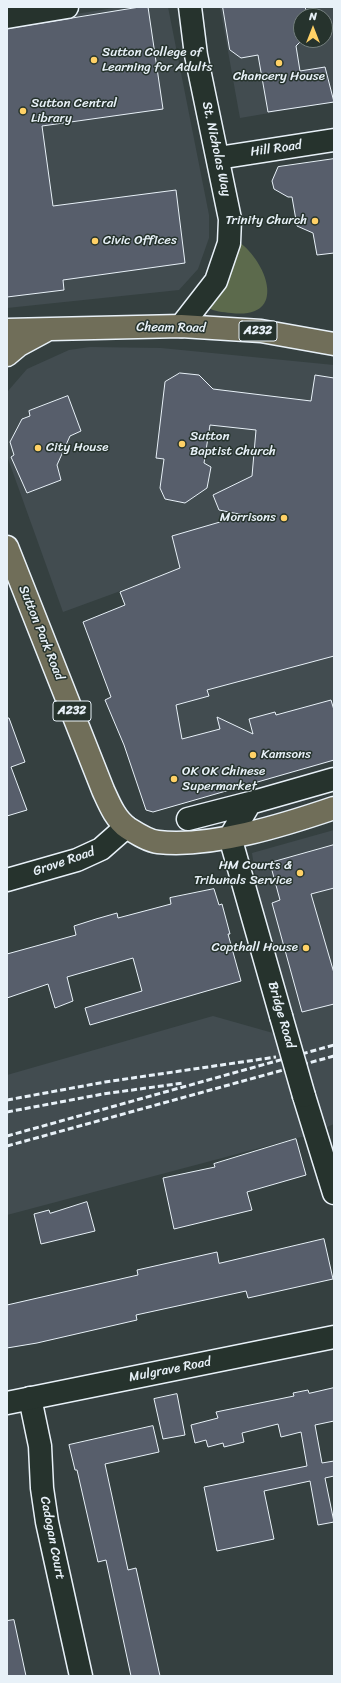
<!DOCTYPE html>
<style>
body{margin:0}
#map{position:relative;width:341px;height:1683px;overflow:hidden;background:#354040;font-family:Sriracha,sans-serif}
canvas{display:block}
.frame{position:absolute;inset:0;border:8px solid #e8f1f8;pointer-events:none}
.north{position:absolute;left:293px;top:8px;width:40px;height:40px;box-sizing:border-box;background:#26332d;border:1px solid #747f7e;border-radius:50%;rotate:0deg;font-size:11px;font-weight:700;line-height:16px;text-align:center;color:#e8f1f8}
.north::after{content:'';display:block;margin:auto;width:14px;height:18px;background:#ffd166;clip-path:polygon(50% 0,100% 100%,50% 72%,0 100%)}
</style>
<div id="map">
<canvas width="341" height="1683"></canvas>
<div class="frame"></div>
<div class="north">N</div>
</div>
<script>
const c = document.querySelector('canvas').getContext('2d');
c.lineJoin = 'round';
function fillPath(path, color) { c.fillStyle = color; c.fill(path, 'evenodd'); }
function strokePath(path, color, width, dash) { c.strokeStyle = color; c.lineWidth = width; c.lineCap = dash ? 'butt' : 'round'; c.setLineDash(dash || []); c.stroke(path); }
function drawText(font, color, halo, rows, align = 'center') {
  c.font = font + ' Sriracha,sans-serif'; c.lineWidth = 3; c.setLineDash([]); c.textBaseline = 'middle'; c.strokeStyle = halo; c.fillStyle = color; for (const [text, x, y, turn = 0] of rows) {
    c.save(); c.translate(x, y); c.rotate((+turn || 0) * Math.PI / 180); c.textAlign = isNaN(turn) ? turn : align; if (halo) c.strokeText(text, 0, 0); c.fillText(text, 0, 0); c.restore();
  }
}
fillPath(new Path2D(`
 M120,7h48l41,208v23l-11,31 -19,21 -172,18v-283z
 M220,7h114v95l-94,16zM301,16h24v24h-24z
 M90,347l71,1 173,17v396l-181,51 -7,-2 -22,-65 47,-14 -3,-15 10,-3 -2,-8 33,-9 -31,-126 -115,42 -56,-156 1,-65 19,-22 42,-19z
 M334,830v294l-29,12 -298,79v-140l206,-59 60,17 23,-9 -37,-126 -7,-45z`), '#424c50');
fillPath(new Path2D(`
 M239,242c29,21 49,78 -8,71 -8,-1 -17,-1 -23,-6 19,-22 24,-37 31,-65z`), '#5c6a4c');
const building = new Path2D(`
 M140,7h8l15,102 -121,17 11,80 123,-16 9,73 -122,17 1,10 -57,7v-268z
 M223,7h82l3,9h-7l1,24 -6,6 4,25 25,-4 9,35 -66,10 -10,-57 -17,3 -11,-8z
 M334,159v94l-17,2 -4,-22 -16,-7 -5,-29h-4l-14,-8 -2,-8 6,-14z
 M180,373l19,2 14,14 98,12 4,-26 19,3v278l-127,34 2,6 -33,9 6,34 38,-10 -3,-12 36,17 -4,-15 26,-7 1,3 55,-15 3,10v50l-181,52 -7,-2 -22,-65 -19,-45 6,-3 -28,-75 42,-17 -5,-13 60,-24 -8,-32 72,-21 -25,-5 -6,-15 39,-19 4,-46 -46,-5 -6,38 7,4 -4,21 -22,15 -20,-4 -5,-11 4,-29 -8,-1 9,-76z
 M68,396l13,35 -11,5 -13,29 4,15 -34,13 -16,-36 3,-2 -4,-13 12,-23 8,-3 -1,-5z
 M7,718h2l16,44 -14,5 16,43 -20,6z
 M334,845v43l-23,6 23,79v31l-32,8 -30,-109 8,-3 -10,-37z
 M214,889l5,16 3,-1 8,30h-2l13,47 -151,44 -5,-17 57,-17 -9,-33 -66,19 6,24 -18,7 -7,-24 -41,14v-44l69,-19 -2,-9 22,-7 21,-6 1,5 53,-14 -1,-6z
 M296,1139l10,36 -59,17 5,18 -78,19 -11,-51 52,-11 -1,-3z
 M87,1202l8,29 -54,13 -7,-30 15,-4 1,3z
 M324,1239l9,40 -85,19 -2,-7 -110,24 1,5 -100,23 -30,5v-43l131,-30 -1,-5 80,-18 2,11z
 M334,1388v33l-19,4 7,38 12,-2v15l-9,2 9,44 -16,3 -8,-44 -46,10 10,48 -57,12 -13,-64 103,-21 -6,-34 -20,5 -3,-13 -36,9 2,9 -20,5 -1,-4 -15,4 -2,-7 -11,3 -4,-18 27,-7 -2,-6 78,-16 -1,-3 15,-3 1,3z
 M177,1394l8,41 -22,4 -9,-40z
 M153,1426l6,26 -54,12 23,106 8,-2 24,108h-29l-25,-116 -8,2 -21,-92h-2l-6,-25z
 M14,1620l12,56h-19v-55z`);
fillPath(building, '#575e6b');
strokePath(building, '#e8f1f8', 1);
const street = new Path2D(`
 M7,17l60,-10
 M218,158l116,-18
 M188,819l62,-16
 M7,880l70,-20 24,-11 25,-22
 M281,1016l-51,-179 20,-34 84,-24
 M304,1096l30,97
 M30,1398l10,48 2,42 5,34 34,154`);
const secondary = new Path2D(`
 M181,326l35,-45 13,-38 1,-24 -34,-164 -6,-48
 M7,1403l327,-66`);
const highway = new Path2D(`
 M7,330l174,-4 80,5 73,13
 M7,355l12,-10 26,-14
 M7,547l96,243c6,13 12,29 25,38 8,5 20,13 30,14 53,6 126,-17 176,-34`);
strokePath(street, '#e8f1f8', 25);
strokePath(secondary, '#e8f1f8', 25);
strokePath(highway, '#e8f1f8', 25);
strokePath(street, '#26332d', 22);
strokePath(secondary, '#26332d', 22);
strokePath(highway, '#706e59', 22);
strokePath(new Path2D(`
 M7,1100l98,-18 171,-25
 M7,1112l96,-18 80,-11
 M7,1136l327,-91
 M7,1146l327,-90`), '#e8f1f8', 3, [6, 3]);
const streetBridge = new Path2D(`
 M281,1016l23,80`);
strokePath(streetBridge, '#e8f1f8', 25, []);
strokePath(streetBridge, '#26332d', 22);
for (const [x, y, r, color] of [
 [94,60,4,"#ffd166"],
 [279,63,4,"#ffd166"],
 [23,111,4,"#ffd166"],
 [315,221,4,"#ffd166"],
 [95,241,4,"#ffd166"],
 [182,444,4,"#ffd166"],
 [38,448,4,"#ffd166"],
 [284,518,4,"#ffd166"],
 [253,755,4,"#ffd166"],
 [174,779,4,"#ffd166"],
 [300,873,4,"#ffd166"],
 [306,948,4,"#ffd166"]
]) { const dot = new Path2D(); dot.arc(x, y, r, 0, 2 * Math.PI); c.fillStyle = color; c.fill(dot); strokePath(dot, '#26332d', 1.5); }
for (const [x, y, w] of [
 [258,331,38],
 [72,711,38]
]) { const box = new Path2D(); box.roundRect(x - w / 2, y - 10, w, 20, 3); c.fillStyle = '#26332d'; c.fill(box); strokePath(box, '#e8f1f8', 1); }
drawText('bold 12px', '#e8f1f8', null, [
 ["A232",258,331],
 ["A232",72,711]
]);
drawText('13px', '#e8f1f8', '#26332d', [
 ["Sutton College of",102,53],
 ["Learning for Adults",102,68],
 ["Chancery House",279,77,"center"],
 ["Sutton Central",31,104],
 ["Library",31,119],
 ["Trinity Church",307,221,"right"],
 ["Civic Offices",103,241],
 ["Sutton",190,437],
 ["Baptist Church",190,452],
 ["City House",46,448],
 ["Morrisons",276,518,"right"],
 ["Kamsons",261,755],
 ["OK OK Chinese",182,772],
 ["Supermarket",182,787],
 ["HM Courts &",292,866,"right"],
 ["Tribunals Service",292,881,"right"],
 ["Copthall House",298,948,"right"]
], 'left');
drawText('13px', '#e8f1f8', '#26332d', [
 ["St. Nicholas Way",216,149,78],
 ["Hill Road",276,149,-8],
 ["Cheam Road",171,328,1],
 ["Sutton Park Road",41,633,68],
 ["Grove Road",64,862,-19],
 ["Bridge Road",281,1015,74],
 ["Mulgrave Road",170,1370,-11],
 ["Cadogan Court",52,1538,79]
]);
</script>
